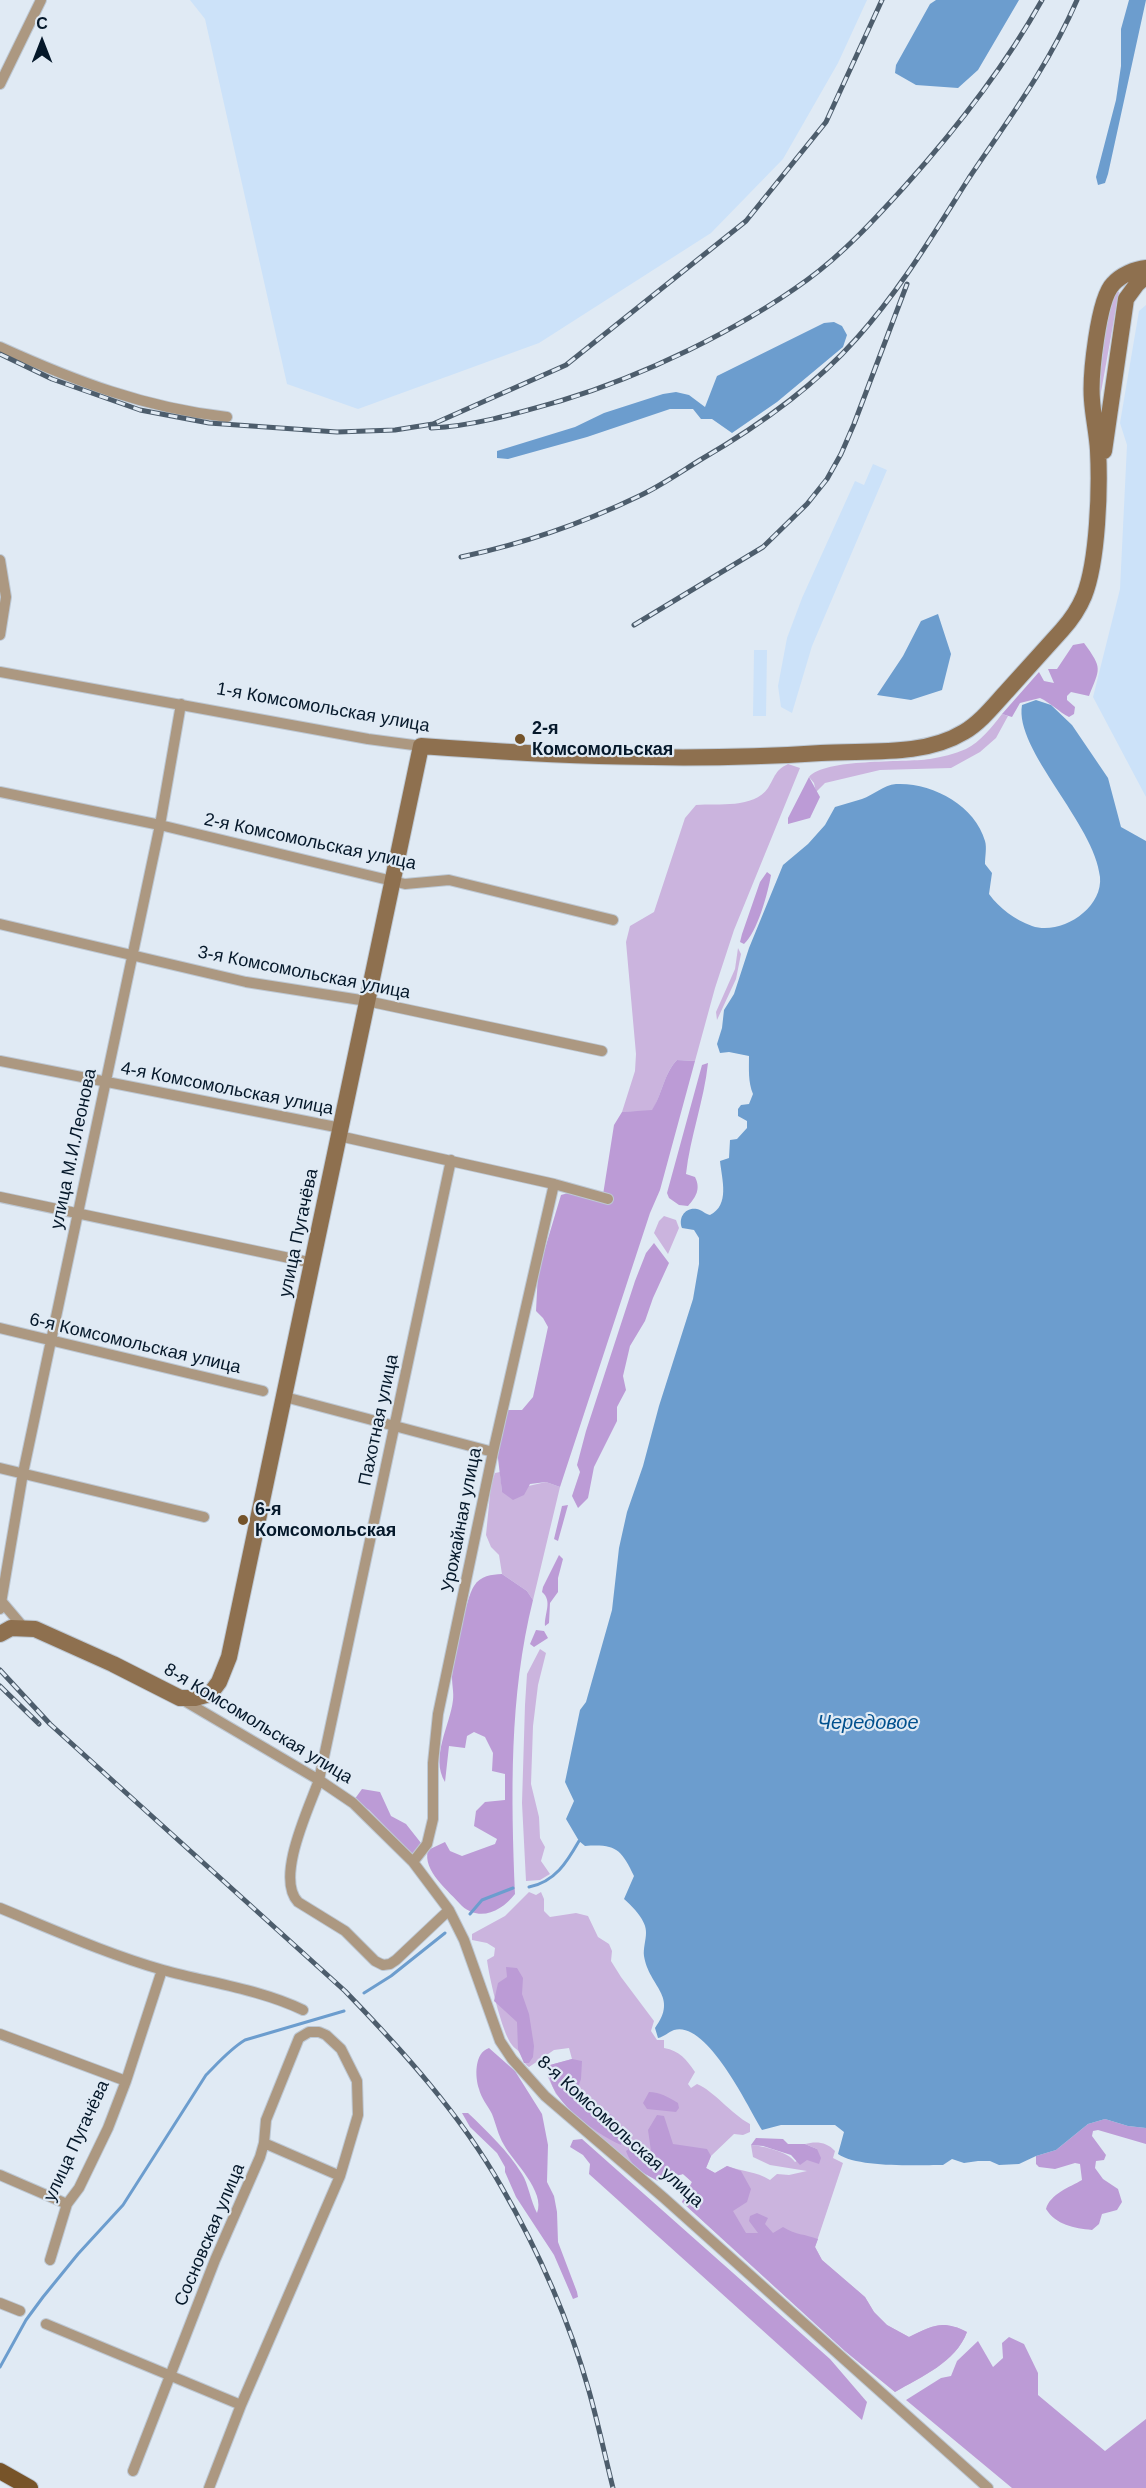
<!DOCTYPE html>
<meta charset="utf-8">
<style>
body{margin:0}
#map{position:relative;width:1146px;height:2488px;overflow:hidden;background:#e0eaf4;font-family:Arial,sans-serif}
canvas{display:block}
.north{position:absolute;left:12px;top:12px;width:60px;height:60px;-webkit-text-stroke:4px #e0eaf4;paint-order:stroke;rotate:0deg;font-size:16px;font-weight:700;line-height:24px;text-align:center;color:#05182a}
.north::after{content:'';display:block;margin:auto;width:21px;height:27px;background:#05182a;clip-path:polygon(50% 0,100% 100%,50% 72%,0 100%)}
</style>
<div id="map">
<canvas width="1146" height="2488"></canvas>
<div class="north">С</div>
</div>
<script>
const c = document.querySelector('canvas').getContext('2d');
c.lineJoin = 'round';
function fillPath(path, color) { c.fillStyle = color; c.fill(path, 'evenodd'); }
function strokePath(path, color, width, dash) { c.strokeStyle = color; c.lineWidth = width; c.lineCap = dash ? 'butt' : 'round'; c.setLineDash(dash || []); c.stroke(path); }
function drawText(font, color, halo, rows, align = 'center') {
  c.font = font + ' Arial,sans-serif'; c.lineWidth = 4.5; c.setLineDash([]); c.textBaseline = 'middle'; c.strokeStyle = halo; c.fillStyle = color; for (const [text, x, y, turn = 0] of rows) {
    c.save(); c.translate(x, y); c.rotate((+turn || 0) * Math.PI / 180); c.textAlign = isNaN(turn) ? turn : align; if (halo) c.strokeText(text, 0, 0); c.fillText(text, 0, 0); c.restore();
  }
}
fillPath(new Path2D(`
 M190,0h677l-29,63 -55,96 -72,74 -172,110 -181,66 -71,-25 -82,-365z
 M1146,305v492l-53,-100 27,-108 7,-144 -7,-22 19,-112z
 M873,464l14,6 -75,176 -20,67 -11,-6 -3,-21 9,-48 15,-40 53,-117 9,4z
 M754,650h13l-1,66h-13z`), '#cce2f9');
fillPath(new Path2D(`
 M1116,290l3,2 -20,111 -4,-3 12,-79z
 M1002,714l6,2 -12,22 -16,14 -29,16 -71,2 -55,13 -9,9 -2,-9 -5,-6c16,-19 94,-14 121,-18 12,-2 24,-5 36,-10 14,-7 26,-22 36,-35z
 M788,764l12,4 -66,162 -19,58 -20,73 -18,-1c-13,13 -15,35 -25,51l-30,1 13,-41 1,-17 -10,-112 4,-16 24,-14 31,-94 11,-13c23,-2 57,4 72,-17 7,-11 7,-18 20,-24z
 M738,948l3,6 -5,25 -19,41 -1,-8 19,-43z
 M664,1216l12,4 3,8 -11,26 -14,-21 5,-12z
 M500,1472l2,20 44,-10 14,5 -27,113 -6,-9 -25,-17 -3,-19 -8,-8 -5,-12 5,-51 4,-11z
 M540,1649l6,4 -8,32 -5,41 -2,58 8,33 1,21 5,9 -4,14 9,13 -10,6 -14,1 -4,-78 3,-98 2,-31z
 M529,1892l7,3 5,-3 3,7v12l6,6 26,-4 12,3 10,21 11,7 3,7 -1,10 10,16 33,44 -3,10 6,9h7v8c16,3 22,11 31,24l-7,12 3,4 6,-4c17,7 33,29 53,40v8l-7,3 -9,-1 -23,22 -5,12 9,5 12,-7c17,6 28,5 43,14l7,-6 12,1 18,-4 -37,-6 -17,-8 -2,-12c12,1 38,7 44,17l22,-13 -12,-5c11,-3 22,-2 30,7l-2,7 10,5 -28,84 7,13 43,37 9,15 13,13 22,12c23,-11 33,-18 58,-5 -11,30 -46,45 -72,60l-50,-41 -163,-149 10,-20 -9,-8 -25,7 -37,-22 -65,-65 -9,-19 3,-10 22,-6 -3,-11 -15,2 -25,17c-6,-4 -6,-9 -10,-15 -2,-3 -5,-4 -7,-7 -10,-12 -23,-68 -25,-85l7,-4 1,-8 -8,-5 -15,-3v-6l33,-18z`), '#cbb4de');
fillPath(new Path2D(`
 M1084,643c19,26 16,25 5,53l-18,-4 -4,4v4l8,7 -1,7 -5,3c-10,-5 -18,-14 -29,-19l-20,5 -8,14 -10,-3 37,-42 5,9 10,2 -6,-14h9l16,-24z
 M809,777l11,20 -10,21 -22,6v-6z
 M767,872l4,3c-3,18 -14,58 -27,69l-4,-2 2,-8 18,-52z
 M677,1060l18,1 -35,129 -10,23 -90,274 -14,-5 -16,2 -6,11 -11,5 -11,-8 -5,-42 11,-40h14l11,-13 15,-70 -5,-9 -7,-7 2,-39 23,-77 7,-2 34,8 12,-76 8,-13 30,-2c10,-15 12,-37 25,-50z
 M708,1063c-4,38 -18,74 -22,111l9,3c6,12 1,20 -7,29l-9,-1 -10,-7 -2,-5 35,-128z
 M654,1243l15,20 -16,35 -8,23 -15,25 -7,30 3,14 -9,17v14l-23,46 -6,31 -10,10 -6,-12 8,-24 -3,-7 9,-34 49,-150 11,-28z
 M568,1505l-10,36 -4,-2 8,-33z
 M559,1555l4,4 -5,19v14l-8,11 -1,20 -4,3c-1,-12 8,-25 -3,-34l1,-5z
 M502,1574l25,17 6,9c-24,96 -22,196 -18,294 -13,17 -35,28 -53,12 -13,-15 -40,-35 -34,-56l17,-8 5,9 12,5 33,-12 2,-5 -23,-13 2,-15 9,-9 20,-2v-26l-13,-3 1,-18 -8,-16 -11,-5 -7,4 -2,12 -16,-2 -4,36c-15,-25 5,-56 8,-82 1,-7 -1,-15 -1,-23 1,-15 14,-80 22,-91 7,-11 17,-11 28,-12z
 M536,1630l8,1 4,7 -14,9 -4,-3z
 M362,1789l18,3 11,24 15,8 15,19 -6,11 -4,-1 -42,-43 -15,-10z
 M506,1967l11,1 6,10 -1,16 7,20 5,32 -1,11 -4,6h-5l-6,-14 -1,-27 -23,-21 4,-18 9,-6z
 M489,2048l26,23 27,43 6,31 -1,37 7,14 3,16 1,30 19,50 1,5 -5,2 -19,-44 -38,-58 -11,-25v-5l-8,-14 -27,-26 -8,-14h6c19,18 40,38 54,61 6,9 9,28 15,39 9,-21 -24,-52 -33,-68 -6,-10 -8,-21 -12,-31 -4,-8 -11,-16 -13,-25 -4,-12 -5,-36 10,-41z
 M572,2059l10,2 -1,18 -5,14c8,11 14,26 29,28l3,-7 4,1 5,7 -2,7 7,12 -1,4c-26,-12 -79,-48 -71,-80z
 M649,2092c11,0 19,5 29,11l1,5 -3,4 -29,-3 -4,-6z
 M657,2115l7,1 9,28 34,5 4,7 -5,12 9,5 12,-7 14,5 10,18 -4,13 -14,9 13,22h12l-9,-12 1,-5 7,-3 11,5 -3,6 8,9 10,-6c12,8 22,7 35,12l-3,8 7,13 43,37 9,15 13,13 22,12c23,-11 33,-18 58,-5 -11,30 -46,45 -72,60l-50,-41 -163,-149 10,-20 -9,-8 -25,7c-15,-8 -26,-13 -32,-30l7,-5 11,9 6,1 1,-5 -3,-21z
 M1105,2119l23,7 18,2v16l-48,-14 -5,1 -1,5 14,19 -2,5 -8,1 -1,7 8,11 15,10 4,13 -5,8 -15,4 -3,10 -7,6c-18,-2 -36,-5 -46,-21 4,-15 24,-22 36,-29l-2,-16 -5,-1 -20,6 -16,-2 -3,-3v-8l20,-6 32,-26z
 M756,2138l27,1 5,5h17l12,5 4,9 -2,6 -12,-4 -7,5 -9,-10 -28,-9 -12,-1z
 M582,2139l248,220 37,43 -5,18 -273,-246 1,-10 -7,-9 -13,-8 3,-7z
 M1009,2337l15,7 14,29v22l67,56 41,-32v69h-134l-106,-88 35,-22 10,-2 6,-15 21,-20 15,26 10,-9 -1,-15z`), '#bc9bd6');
fillPath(new Path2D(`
 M936,0h83l-41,70 -20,18 -42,-3 -21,-12 1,-8 34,-61z
 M1129,0h17l-38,174 -3,9 -7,2 -2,-8 20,-77 5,-34v-37z
 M834,322l8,4 5,9 -4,12 -66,55 -45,31 -20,-14h-11l-8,-10h-23l-83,28 -79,22 -11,-1v-7l78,-24 29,-14 59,-19 13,-2 13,3 16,12 12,-31 107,-53z
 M938,614l13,40 -9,36 -31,10 -34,-5 26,-39 18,-35z
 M1036,700l15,5 21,20 17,25 19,28 13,49 25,14v1287l-18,-2 -23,-7 -17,5 -32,26 -20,6 -17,8 -20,1 -9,-4h-12l-14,2 -12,-4 -9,6c-26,0 -85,3 -105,-11l6,-22 -9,-7h-54l-19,5c-14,-23 -55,-110 -88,-100 -6,2 -10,7 -16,8l-3,-10c24,-32 -6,-41 -11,-72 -1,-7 2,-16 2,-23 1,-12 -13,-26 -22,-34l10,-23c-13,-27 -18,-32 -49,-30l-6,-5 -13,-22 8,-18 -9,-19 15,-72 6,-8 26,-92 7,-62 8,-36 16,-46 16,-60 34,-107 6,-35v-26l-5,-8 -12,-2c-4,-10 3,-21 15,-19 5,1 8,5 13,6 20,-10 12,-35 10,-54l9,-3 1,-18 7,-1 10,-11v-7l-9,-5v-7l3,-4 8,-1 4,-10c-5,-12 -4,-25 -4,-38l-20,-4 -9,1 -3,-9 5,-16 2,-18 10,-16 15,-46 34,-83 25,-21 17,-19 10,-18c9,-3 18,-5 27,-8 12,-4 21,-14 34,-15 35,-2 79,21 89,57 2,6 0,16 0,23l7,9 -3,21c11,15 25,25 43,32 28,10 71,-17 68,-49 -5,-53 -86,-127 -78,-172z`), '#6c9dce');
strokePath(new Path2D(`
 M529,1887c26,-5 38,-25 50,-46
 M470,1914l12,-14 31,-12
 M364,1993l27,-17 54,-43
 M0,2367l26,-47 17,-23 35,-43 45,-49 83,-130c12,-12 24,-26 39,-35l99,-29`), '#6c9dce', 3);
const minor = new Path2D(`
 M0,84l41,-84
 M0,347c75,34 145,61 227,70
 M0,560l6,37 -6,38
 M0,672l368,67 53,7
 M0,792l160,33 245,59 44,-4 164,40
 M0,924l246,58 121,19 235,50
 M0,1061l341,67
 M339,1136l215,48 54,15
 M0,1197l313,66
 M0,1328l263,63
 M285,1397l208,55
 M0,1468l204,49
 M2,1602l22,26
 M0,1609l23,-136 137,-648 21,-121
 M183,1700l136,80 34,23 60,59 36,48 15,30 36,101 12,18 33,37 119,102 324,290
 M413,1862l14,-18 6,-25v-56l5,-49 55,-262 61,-268
 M0,1908c54,22 107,46 163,62 47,13 96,19 140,40
 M449,1910l-53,50 -6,4 -7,1 -8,-4 -30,-30 -47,-29c-23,-24 11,-94 21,-122l132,-620
 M0,2034l126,47
 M264,2143l76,33
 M0,2175l67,29
 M50,2260l17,-56 12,-16 29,-60 18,-47 36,-111
 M0,2303l20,8
 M46,2324l195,81
 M133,2471l82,-211 45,-103 4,-14 2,-23 33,-82 10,-6h10l7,3 15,14 16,32 1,34 -18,61 -99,229 -32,83`);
const secondary = new Path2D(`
 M1104,451l22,-152 11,-15 9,-8
 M0,1634l11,-6 24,1 78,35 67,34h15l15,-4 9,-12 10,-25 192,-911c133,10 267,16 400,7 46,-3 102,4 143,-21 17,-10 30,-27 43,-41 18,-20 37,-41 55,-61 9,-10 17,-22 22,-34 14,-35 16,-108 14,-146 -1,-17 -5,-34 -6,-50 -2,-23 6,-101 21,-116 8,-9 22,-15 33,-16`);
const primary = new Path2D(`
 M0,2471l30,17`);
strokePath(minor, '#bdc8d4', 12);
strokePath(secondary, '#bdc8d4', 18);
strokePath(primary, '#bdc8d4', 18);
strokePath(minor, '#ac9881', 10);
strokePath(secondary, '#8e704f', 16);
strokePath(primary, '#775429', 16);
const rail = new Path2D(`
 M0,354l52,25 88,31 69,13 128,9 58,-2 38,-6 133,-59 180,-144 80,-99 56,-122
 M431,428c43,-2 87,-15 129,-27 83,-25 177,-70 247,-121 37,-27 68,-61 98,-94 52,-58 99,-118 137,-186
 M461,557c61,-13 120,-33 176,-60 22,-10 42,-24 63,-37 57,-33 113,-72 157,-122 44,-49 77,-105 112,-160 39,-58 80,-113 108,-178
 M634,625l129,-78 44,-43 20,-25 14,-25 13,-30 53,-140
 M0,1670l50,54 295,267c58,60 115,123 156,195 37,64 68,134 88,205 9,32 16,65 24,97
 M0,1686l39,38`);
strokePath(rail, '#4d5d6c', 5);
strokePath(rail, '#e0eaf4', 3, [9]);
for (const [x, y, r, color] of [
 [520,739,6,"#74532a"],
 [243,1520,6,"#74532a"]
]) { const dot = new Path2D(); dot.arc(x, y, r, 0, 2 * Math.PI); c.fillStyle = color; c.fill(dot); strokePath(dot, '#e0eaf4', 2); }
drawText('18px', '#05182a', '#e0eaf4', [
 ["1-я Комсомольская улица",323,708,10],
 ["2-я Комсомольская улица",310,842,12],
 ["3-я Комсомольская улица",304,973,11],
 ["4-я Комсомольская улица",227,1089,11],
 ["улица М.И.Леонова",74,1149,-78],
 ["улица Пугачёва",299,1233,-78],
 ["6-я Комсомольская улица",135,1344,13],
 ["Пахотная улица",379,1420,-78],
 ["Урожайная улица",462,1520,-79],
 ["8-я Комсомольская улица",258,1724,31],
 ["8-я Комсомольская улица",620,2132,42],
 ["улица Пугачёва",77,2141,-65],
 ["Сосновская улица",210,2235,-67]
]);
drawText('bold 18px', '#05182a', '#e0eaf4', [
 ["2-я",532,729],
 ["Комсомольская",532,750],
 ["6-я",255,1510],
 ["Комсомольская",255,1531]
], 'left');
drawText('italic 20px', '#02518e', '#e0eaf4', [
 ["Чередовое",868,1723]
]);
</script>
